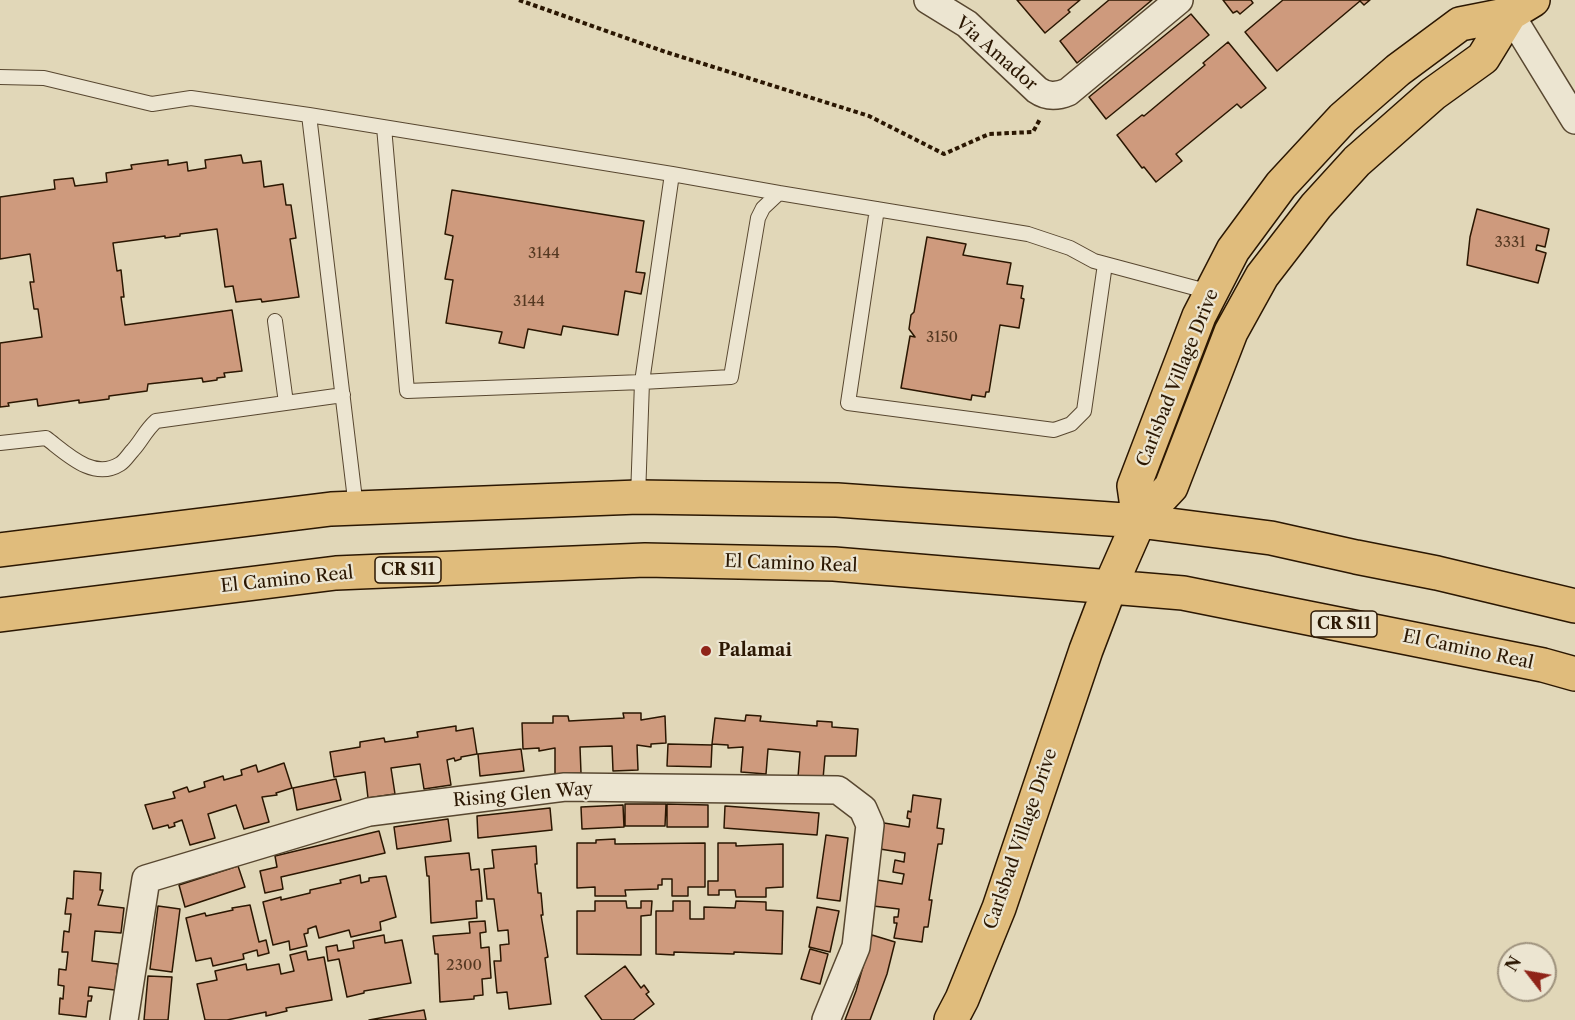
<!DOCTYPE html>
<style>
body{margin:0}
#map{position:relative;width:1575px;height:1020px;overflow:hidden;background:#e1d7b8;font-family:"Libre Caslon Text",serif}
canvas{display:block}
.north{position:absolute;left:1497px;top:942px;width:60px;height:60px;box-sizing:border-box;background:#ece5d1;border:2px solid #9f937e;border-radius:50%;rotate:301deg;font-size:16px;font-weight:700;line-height:24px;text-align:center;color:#2b1702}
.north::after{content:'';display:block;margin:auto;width:21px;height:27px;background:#8f2418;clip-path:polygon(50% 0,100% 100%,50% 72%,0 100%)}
</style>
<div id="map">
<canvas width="1575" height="1020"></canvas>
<div class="north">N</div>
</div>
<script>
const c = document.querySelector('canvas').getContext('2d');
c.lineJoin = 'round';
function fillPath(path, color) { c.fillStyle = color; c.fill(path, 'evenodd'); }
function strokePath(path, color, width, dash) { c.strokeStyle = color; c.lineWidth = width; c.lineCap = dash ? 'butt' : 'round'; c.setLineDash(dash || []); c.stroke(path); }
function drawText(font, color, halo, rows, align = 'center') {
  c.font = font + ' "Libre Caslon Text",serif'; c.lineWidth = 4.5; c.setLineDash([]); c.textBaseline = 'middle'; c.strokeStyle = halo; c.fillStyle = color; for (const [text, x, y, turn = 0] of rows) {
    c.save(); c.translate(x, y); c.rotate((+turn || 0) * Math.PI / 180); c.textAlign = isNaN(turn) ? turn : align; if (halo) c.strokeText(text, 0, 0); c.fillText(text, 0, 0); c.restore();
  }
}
const building = new Path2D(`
 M1017,0h63l-12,10 2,2 -25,21z
 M1109,0h43l-75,63 -17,-22z
 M1223,0h28l2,3 -13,11 -3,-3 -4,2z
 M1283,0h87l-6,5 -4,-4 -83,70 -32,-39z
 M1191,14l18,21 -103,84 -17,-22z
 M1228,42l38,46 -25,20 -4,-4 -61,50 6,7 -26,21 -12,-15 -2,1 -25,-33 25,-20 2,1 61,-51 -2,-2z
 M241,155l2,8h2l16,-2 3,26 19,-3 3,21h5l5,33 -6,1 9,58 -37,5 -1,-3 -25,3 -3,-16 -8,1 -8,-58 -37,5v2l-15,2v-2l-52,7 4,28 4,-1 3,27h-3l4,28 107,-15 10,61 -18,2 1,4 -8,1v2l-14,2 -1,-4 -54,6 -1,7 -38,5v3l-30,4v-3l-41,6 -1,-7 -29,4 1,3 -9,1v-64l42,-6 -4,-28h-4l-4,-27h4l-4,-28 -30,5v-62l55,-8 -1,-9 19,-2 2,8 32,-4 -1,-9 26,-4 -1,-4 37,-5v5l19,-3 1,9 18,-3 -1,-8z
 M452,190l192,31 -8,51 9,1 -4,21 -16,-3 -7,44 -55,-9 -2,9 -33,-6 -4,19 -25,-5 3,-11 -56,-9 7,-43 -8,-1 8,-43 -8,-2z
 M1477,209l72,20 -4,18 -8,-2 -1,5 10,3 -8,30 -71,-18 3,-28z
 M927,237l39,7 -3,11 48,8 -4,21 16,2 -2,12 3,1 -5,29 -19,-3 -11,67h-3l-1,5 -13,-2 -1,5 -70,-12 9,-52 5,1 -6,-8 2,-14 3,-3z
 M623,713h18v7l24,-4 1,27 -15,1v3l-14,-2 1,25 -25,1 -1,-25 -32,1 1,26 -26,1v-26l-16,3v-3l-16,1 -1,-26h31v-7h15l1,5 55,-3z
 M746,715l15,1 -1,5 57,5v-5l15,1v5l26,2 -2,27h-31l-2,23 -25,-2 2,-25 -32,-3 -2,25 -25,-2 2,-25 -15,1v-3l-16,-1 3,-26 30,3z
 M456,726v5l17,-3 4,26 -16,3v2l-6,2 -1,-3 -7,2 4,25 -27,4 -4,-25 -29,4 4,26 -27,4 -3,-26 -31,5 -4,-25 30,-5v-5l24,-4 1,4 33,-5 -1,-5z
 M668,744l44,1 -1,22 -44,-1z
 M521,749l3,22 -44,5 -2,-22z
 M284,763l8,25 -16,5 1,2 -15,2 7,25 -25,7 -8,-24 -28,9 7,24 -25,7 -8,-25 -8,3 1,3 -6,2 -1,-3 -15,4 -8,-24 30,-7 -2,-6 14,-5 2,5 16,-5 -1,-5 19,-6 1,4 18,-5 -1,-5 15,-5 2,7z
 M336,779l5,21 -44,10 -4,-22z
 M913,795l28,4 -4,29 7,1 -2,15h-4l-9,56h3l-4,27h-4l-2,15 -28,-4 3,-15h-3v-6h4l1,-8 -26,-3 4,-26 25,4 2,-10 -11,-2 2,-12 9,2 1,-9 -25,-4 4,-26 25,4 1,-8 -3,-1 1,-7 3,1z
 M625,804h41l-1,22h-40z
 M667,804l41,1v22h-41z
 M623,805l1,22 -42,2 -1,-22z
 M725,806l94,7 -2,22 -93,-7z
 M550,808l2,22 -74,8 -1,-22z
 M448,819l3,22 -54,8 -3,-22z
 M379,831l6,22 -104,24 2,12 -18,4 -5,-22 17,-4 -2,-11z
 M826,835l22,3 -8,63 -23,-3z
 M615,839v5l90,-1v44h-17v9h-16v-17h-10v6h-4v4l-33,1 1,6h-31v-9l-18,1v-45h19v-3z
 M718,843h18v3l47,-2v43l-17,1v9h-30l-1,-7h-16v5h-11v-14h10z
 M536,846l1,18h-2l3,29h3l2,22h-2l7,42 -3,1 6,46 -42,5 -2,-17 -10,1 -3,-32h7l-1,-16 9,-1 -1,-14 -10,1 -4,-32h-7l-3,-30 10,-1 -2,-18z
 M469,853l2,17 8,-1 3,32h-6l1,17 -46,5 -2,-47h-2l-2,-19z
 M238,866l7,21 -60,20 -6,-22z
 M74,871l27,2 -1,17h3l-5,15 26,3 -3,25 -26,-2 -3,30 26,3 -3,26 -26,-3 -1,9h4l-1,5h-3l-2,16 -27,-3 1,-16 3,1 1,-13 -6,-1 1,-16 7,1 2,-18h-6l2,-21 5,1 2,-18h-6l2,-16 6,1z
 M360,875l1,8 8,-2v-3l17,-2 10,41 -16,5 1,8 -30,7 -2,-7 -30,8 -3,-12 -8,3v4l-4,1 3,12 -17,4 -1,-9 -16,4 -10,-43 18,-5v3l29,-7v-3l31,-7 -1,-3z
 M595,901h31l1,7h14v-7h11l-1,14 -10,1v39l-64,-1v-43h18z
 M673,901h17v18h14v-12l31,1 1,-7 30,1v8l17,1 -1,43 -48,-2v2l-60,-2v3l-18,-1v-43h17z
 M250,905l9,37 7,-2 3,13 -11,3 -1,-6 -14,4 1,5 -31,7 -2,-8 -15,3 -10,-43 19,-5 1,3 27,-6 -1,-2z
 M158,906l22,3 -8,63 -22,-3z
 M817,907l22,4 -9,41 -21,-5z
 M485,921l1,11 -6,1 1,15 8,-1 2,31 -9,1 1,16 -9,1v3l-34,3 -2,-48h-3l-2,-18 37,-3 -1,-11z
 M384,935l1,8 17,-3 9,43 -47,8v2l-17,4 -8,-38 -11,2 -2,-14 11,-2 1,6 16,-3 -1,-7z
 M872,935l23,7 -8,32 -17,46h-25l11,-29z
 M810,949l18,5 -8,30 -19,-5z
 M306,951l2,9 16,-3 8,43 -46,8 1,3 -21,5v-4l-39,8h-22l-8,-36 20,-4 -2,-9 31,-7 1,6 32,-6 2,10 13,-3 -4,-16z
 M625,966l16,22 3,-3 5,7 -3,2 8,10 -21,16h-31l-17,-24z
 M148,976l24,1 -4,43h-24z
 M424,1010l2,10h-57z`);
fillPath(building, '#ce9a7d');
strokePath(building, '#2b1702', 1.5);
const lane = new Path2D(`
 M0,77l44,1 108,26 39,-6 118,17
 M672,174l107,19
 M877,209l-29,194 206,27 17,-6 13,-13 21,-147
 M275,321l11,82
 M0,443l46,-5c20,15 47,43 74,26 5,-3 9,-10 13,-14 9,-10 12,-19 23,-29l187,-26
 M638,497l4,-115 89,-5 27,-159 5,-10 16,-15 249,41 42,14 24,13 116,31
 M356,508l-47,-393 363,59 -30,208 -235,9 -23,-264`);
const street = new Path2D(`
 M928,0l39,24 70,66c10,7 19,7 31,2l111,-92
 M1510,14l65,106
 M124,1020l22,-141 223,-67 196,-25 273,3 25,19 7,16 -14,122 -30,73`);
const primary = new Path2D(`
 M1139,521l-5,-35 65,-170 34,-66 48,-65 62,-67 55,-48 62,-46 50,-10 23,-14
 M0,550l331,-41 307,-12 199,3 302,21 132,17 85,19 81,16 138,33
 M0,615l336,-42 309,-13 189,4 349,29 360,72 32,9
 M951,1020l11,-21 37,-91 87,-258 24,-63 29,-66 32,-34 60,-155 31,-56 54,-70 41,-45 76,-67 50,-36 27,-44`);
strokePath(lane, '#584730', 16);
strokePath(street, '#584730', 30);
strokePath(primary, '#2b1702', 36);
strokePath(new Path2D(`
 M519,0l147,52 203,64 75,38 45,-20 44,-2 7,-13`), '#2b1702', 4, [4.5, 3]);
strokePath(lane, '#ece5d1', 14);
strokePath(street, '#ece5d1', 27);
strokePath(primary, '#e0bc7c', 33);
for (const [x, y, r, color] of [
 [706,651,6,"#8f2418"]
]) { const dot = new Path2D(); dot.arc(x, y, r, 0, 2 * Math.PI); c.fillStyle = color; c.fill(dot); strokePath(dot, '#ece5d1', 2); }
drawText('15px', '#543821', null, [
 ["3331",1510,243],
 ["3144",544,254],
 ["3144",529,302],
 ["3150",942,338],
 ["2300",464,966]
]);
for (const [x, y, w] of [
 [408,570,66],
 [1344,624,66]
]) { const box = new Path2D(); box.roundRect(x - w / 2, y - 13, w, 26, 4.5); c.fillStyle = '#ece5d1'; c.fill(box); strokePath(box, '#2b1702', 1.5); }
drawText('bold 16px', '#2b1702', null, [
 ["CR S11",408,570],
 ["CR S11",1344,624]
]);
drawText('18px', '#2b1702', '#ece5d1', [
 ["Via Amador",996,54,41],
 ["Carlsbad Village Drive",1178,378,-68],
 ["El Camino Real",791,564,2],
 ["El Camino Real",287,580,-6],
 ["El Camino Real",1468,650,12],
 ["Rising Glen Way",523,795,-5],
 ["Carlsbad Village Drive",1021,839,-71]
]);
drawText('bold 18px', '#2b1702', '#ece5d1', [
 ["Palamai",718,651]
], 'left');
</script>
